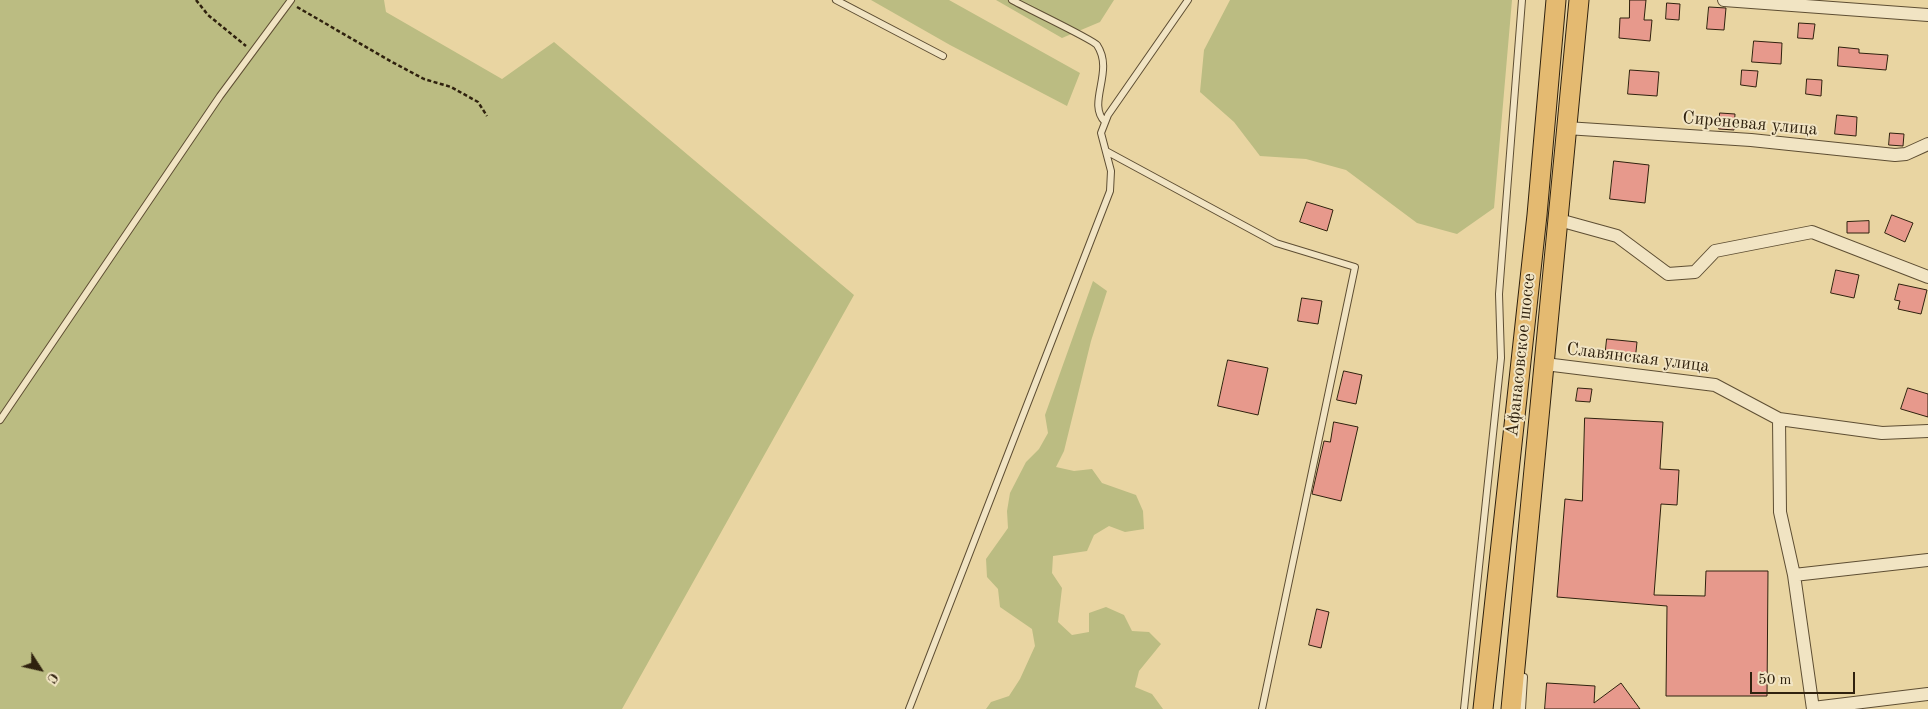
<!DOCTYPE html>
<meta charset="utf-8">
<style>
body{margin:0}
#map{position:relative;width:1928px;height:709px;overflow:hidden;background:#e9d5a2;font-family:"Old Standard TT",serif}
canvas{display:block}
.north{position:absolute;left:15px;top:644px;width:50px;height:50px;-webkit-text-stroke:4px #f1e4c3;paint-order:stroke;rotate:125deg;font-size:14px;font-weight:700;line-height:20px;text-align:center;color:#2f210e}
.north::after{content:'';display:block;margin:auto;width:18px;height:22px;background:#2f210e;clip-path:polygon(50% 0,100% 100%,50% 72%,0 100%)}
.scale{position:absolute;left:1750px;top:672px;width:105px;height:22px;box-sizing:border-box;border:2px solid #2f210e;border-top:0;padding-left:6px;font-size:15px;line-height:18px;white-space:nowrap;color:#2f210e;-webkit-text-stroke:4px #f1e4c3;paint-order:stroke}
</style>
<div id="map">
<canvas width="1928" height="709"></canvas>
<div class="north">С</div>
<div class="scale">50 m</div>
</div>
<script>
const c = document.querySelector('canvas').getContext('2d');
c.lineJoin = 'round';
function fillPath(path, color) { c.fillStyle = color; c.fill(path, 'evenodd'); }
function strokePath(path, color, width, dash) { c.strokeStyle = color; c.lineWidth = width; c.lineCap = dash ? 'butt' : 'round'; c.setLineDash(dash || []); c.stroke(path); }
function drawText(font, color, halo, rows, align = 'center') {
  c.font = font + ' "Old Standard TT",serif'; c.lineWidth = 4; c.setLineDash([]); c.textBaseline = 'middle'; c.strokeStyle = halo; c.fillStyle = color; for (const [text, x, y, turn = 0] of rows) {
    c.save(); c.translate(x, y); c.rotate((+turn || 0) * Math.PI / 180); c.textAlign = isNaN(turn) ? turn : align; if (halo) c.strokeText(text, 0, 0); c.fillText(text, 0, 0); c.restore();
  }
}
fillPath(new Path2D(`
 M0,0h384l2,12 116,67 52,-37 300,253 -232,414h-622z
 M871,0h78l131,73 -13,33 -117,-61z
 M996,0h118l-14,22 -38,16z
 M1230,0h282l-18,208 -37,26 -40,-11 -71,-53 -40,-11 -46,-3 -26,-34 -34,-30 4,-42z
 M1093,281l14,10 -16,50 -27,110 -8,16 18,4 18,-2 10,14 34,12 7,16 1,18 -19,3 -16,-6 -15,9 -7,16 -34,5 -1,17 10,15 -4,34 14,13 17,-3v-19l17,-6 18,8 8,16 17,1 12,12 -22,27 -4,16 17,7 11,15h-177l5,-7 18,-6 11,-17 15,-33 -3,-17 -32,-22 -2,-18 -11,-12 -1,-18 22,-31 -1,-17 3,-18 16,-31 13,-13 9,-16 -3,-18z`), '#bbbc82');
const building = new Path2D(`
 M1630,0h16l-2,20h8l-2,21 -31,-3 1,-20h9z
 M1667,3l13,1 -1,16 -13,-1z
 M1709,7l17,1 -2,22 -17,-1z
 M1799,23l16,1 -2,15 -15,-1z
 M1754,41l28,2 -1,21 -29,-2z
 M1839,47l20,2v4l29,2 -2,15 -48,-4z
 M1630,70l29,2 -2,24 -29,-2z
 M1742,70l16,1 -2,16 -15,-2z
 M1807,79l15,1 -1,16 -15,-2z
 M1720,113l15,1 -1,16 -15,-1z
 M1837,115l20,2 -1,19 -21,-2z
 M1890,133l14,1 -1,12 -14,-1z
 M1614,161l35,4 -4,38 -35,-4z
 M1307,202l26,8 -6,21 -27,-9z
 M1892,215l21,8 -8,19 -20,-9z
 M1869,221v12h-22v-11z
 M1836,270l23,5 -5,23 -23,-5z
 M1899,284l28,6 -6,24 -23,-5 2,-8 -5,-1z
 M1302,298l20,3 -4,23 -20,-3z
 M1607,339l30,3 -2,19 -30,-3z
 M1228,360l40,8 -10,47 -40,-9z
 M1344,371l18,4 -6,29 -19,-4z
 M1578,388l14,1 -2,13 -14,-1z
 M1908,388l20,6v23l-27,-8z
 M1585,418l78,4 -3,47 19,1 -2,35 -16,-1 -7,91 51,1 1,-25h62l-1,125h-101l1,-90 -110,-9 8,-98 17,2z
 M1334,422l24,5 -17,74 -29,-7 12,-53 6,1z
 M1317,609l12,3 -8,36 -12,-3z
 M1547,683l48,3 -1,17 27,-20 19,26h-95z`);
fillPath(building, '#e7998c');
strokePath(building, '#2f210e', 1);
const lane = new Path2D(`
 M836,0l107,56
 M1012,0c12,7 80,39 85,45 18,27 -11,58 8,77
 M1106,151l170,92 79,24 -93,442
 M0,420l220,-324 71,-96
 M909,709l201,-518 1,-20 -10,-38 7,-18 80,-115
 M1464,709l37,-351 -2,-64 23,-294
 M1522,709l2,-32`);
const street = new Path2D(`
 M1724,0l204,15
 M1566,128l185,12 144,15 11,-1 22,-10
 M1559,220l58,16 51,38 27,-2 20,-21 97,-19 116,45
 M1545,364l170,21 64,34 103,14 46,-2
 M1779,419l1,93 14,63 19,134
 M1794,575l134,-15
 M1813,708l115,-14`);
const primary = new Path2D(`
 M1483,709l54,-494 19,-215
 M1511,709l68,-709`);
strokePath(lane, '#5e4e33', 8);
strokePath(street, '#5e4e33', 14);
strokePath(primary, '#2f210e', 21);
strokePath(new Path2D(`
 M196,0l12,15 38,31
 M297,7l95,55 32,17 27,8 27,15 9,14`), '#2f210e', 2.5, [4, 2.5]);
strokePath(lane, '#f1e4c3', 6);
strokePath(street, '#f1e4c3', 12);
strokePath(primary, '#e4ba71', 19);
drawText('18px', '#2f210e', '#f1e4c3', [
 ["Сиреневая улица",1750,124,5],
 ["Афанасовское шоссе",1521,355,-84],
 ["Славянская улица",1638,358,7]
]);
</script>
